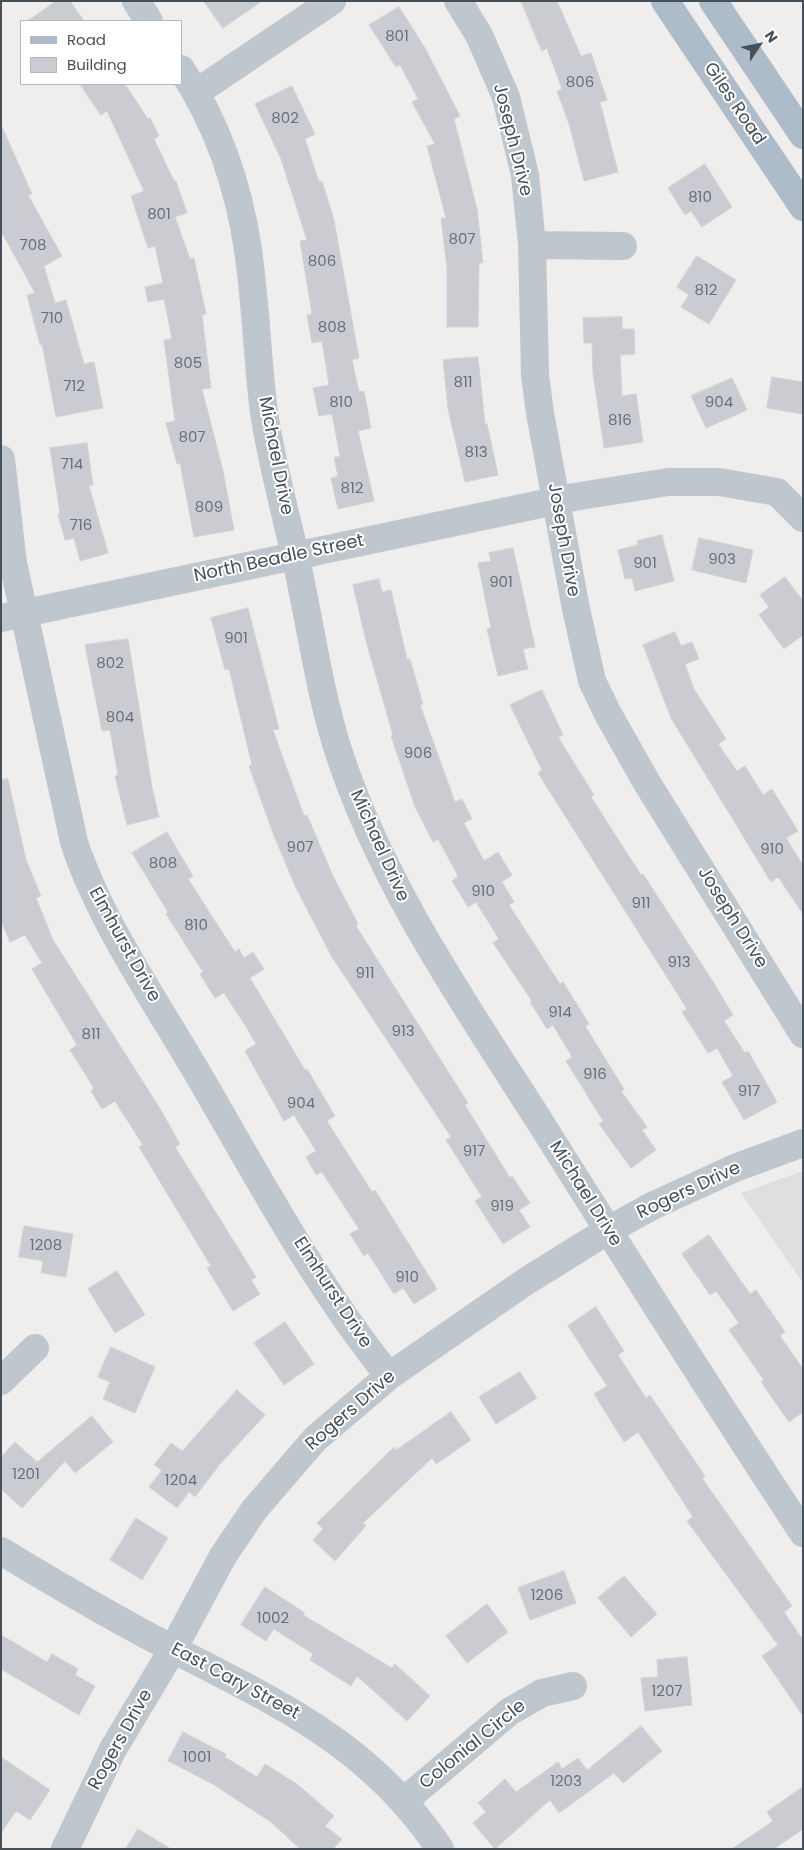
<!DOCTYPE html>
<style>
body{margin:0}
#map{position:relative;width:804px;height:1850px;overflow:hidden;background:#f0eded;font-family:Poppins,sans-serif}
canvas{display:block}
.frame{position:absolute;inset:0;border:2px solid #465059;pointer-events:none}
.legend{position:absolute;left:20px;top:20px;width:162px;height:65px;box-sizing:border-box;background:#fff;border:1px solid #b5b9bd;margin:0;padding:6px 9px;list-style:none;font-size:15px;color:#465059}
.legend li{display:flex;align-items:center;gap:10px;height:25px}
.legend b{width:25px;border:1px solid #b5b9bd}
.north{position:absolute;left:734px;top:20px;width:50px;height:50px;-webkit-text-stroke:4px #fff;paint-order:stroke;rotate:56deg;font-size:14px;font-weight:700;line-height:20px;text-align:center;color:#465059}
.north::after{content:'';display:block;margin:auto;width:18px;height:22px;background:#465059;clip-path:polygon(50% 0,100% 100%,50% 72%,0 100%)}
</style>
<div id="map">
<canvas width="804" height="1850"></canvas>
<div class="frame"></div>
<ul class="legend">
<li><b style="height:6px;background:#aebcca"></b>Road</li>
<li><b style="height:14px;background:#caccd2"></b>Building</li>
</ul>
<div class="north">N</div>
</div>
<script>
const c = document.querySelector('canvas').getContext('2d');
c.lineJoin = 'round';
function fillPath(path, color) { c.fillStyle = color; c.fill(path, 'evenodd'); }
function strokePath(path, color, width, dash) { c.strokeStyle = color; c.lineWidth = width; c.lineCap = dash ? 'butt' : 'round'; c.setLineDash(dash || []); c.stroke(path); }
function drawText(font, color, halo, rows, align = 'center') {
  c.font = font + ' Poppins,sans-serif'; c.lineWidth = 4; c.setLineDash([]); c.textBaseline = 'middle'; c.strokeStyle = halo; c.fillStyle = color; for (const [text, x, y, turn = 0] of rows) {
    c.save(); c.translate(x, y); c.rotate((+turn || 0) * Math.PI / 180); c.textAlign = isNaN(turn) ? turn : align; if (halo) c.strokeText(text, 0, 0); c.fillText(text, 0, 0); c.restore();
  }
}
fillPath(new Path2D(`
 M803,1171v112l-62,-90z`), '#e0dede');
const building = new Path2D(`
 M56,1h14l14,20h-56z
 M204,1h58l-39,27z
 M521,1h36l24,55 10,-3 16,47 -7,2 18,70 -34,9 -15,-57 -12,-33 5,-2 -15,-41 -5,3z
 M399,7l26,41 35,68 -6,3 23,90 6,54h-4l-1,64h-31v-59l-6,-50h5l-19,-72 8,-2 -23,-42 6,-3 -18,-34 -4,2 -27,-42z
 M80,84h45l23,35 2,-1 9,18 -5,3 20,42h2l11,32 -12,4 15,42 4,-1 12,56 -4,1 9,73 -9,1 21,82 11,59 -40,7 -14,-74 -3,1 -11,-41 9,-2 -11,-81 8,-1 -8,-40 -16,3 -3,-15 18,-4 -8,-37 -7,2 -17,-52 13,-5 -37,-80 -6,4z
 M292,86l23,48 -10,5 14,43 3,-1 12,39 25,138 -7,2 7,32 5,-1 7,37 -13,3 16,70 -36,8 -7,-31 7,-2 -4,-18 6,-2 -8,-42 -13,2 -6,-28 16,-3 -7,-44 -10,2 -5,-28 5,-1 -12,-73 7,-1 -26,-81 -26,-55z
 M1,125l31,69 -4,1 34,61 -18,10 11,37 11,-3 18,64 10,-2 9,46 -47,9 -14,-73 -2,1 -13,-50 8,-2 -34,-62z
 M705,164l27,43 -30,20 -11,-16 -6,4 -17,-27z
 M697,256l39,24 -27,44 -28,-17 8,-12 -12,-8z
 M622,317v12h12l1,25 -15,1 2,41 14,-2 7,48 -39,6 -11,-75 -1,-30h-8l-1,-25z
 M478,357l7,67h2l11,51 -33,7 -17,-73 -5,-49z
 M772,377l31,5v32l-36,-6z
 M732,378l15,32 -41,18 -15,-32z
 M87,443l6,42 -4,1 19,67 -28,8 -6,-23 -9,2 -7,-26 2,-1 -10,-65z
 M662,535l12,46 -39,10 -3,-13 -7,1 -7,-29 20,-5 -1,-4z
 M699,538l54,12 -7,33 -54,-13z
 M513,548l22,99 -12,2 5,20 -30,7 -11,-47 4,-1 -13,-65 13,-2 -2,-8z
 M785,577l18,24v34l-19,14 -25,-34 10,-8 -9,-12z
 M379,579l3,13 9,-2 16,69h3l13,45 -3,1 35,97 7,-3 10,20 -8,4 20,38 14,-9 14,23 -10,7 12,20 -5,3 51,79 3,-2 26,42 -4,2 39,63 -3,2 26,36 -5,3 14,20 -25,18 -32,-44 4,-3 -37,-60 6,-4 -19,-32 -6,4 -17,-27 2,-1 -39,-58 6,-4 -23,-37 -8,5 -16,-26 6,-5 -20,-37 -5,3 -18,-35 -24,-71 2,-1 -27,-94 -13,-56z
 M248,608l31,121 -6,1 31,86 3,-1 26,61 25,48 -2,2 112,177 -3,2 45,73 2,-2 18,27 -11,7 11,17 -27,17 -28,-43 7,-4 -36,-57 5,-3 -119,-180 -36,-69 -22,-52 -25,-70 3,-1 -23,-96 -4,1 -14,-52z
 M675,632l6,14 11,-4 7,17 -14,5 9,25 32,50 -8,5 19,27 8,-5 18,29 9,-6 26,42 -12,7 17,27v49l-25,-37 -7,5 -100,-164 -28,-73z
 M128,639l24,148 7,30 -32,8 -12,-49 3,-1 -8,-45 -8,1 -17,-86z
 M542,690l21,45 -5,2 36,58 -3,2 50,78 2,-1 69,106 21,35 -9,6 21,32 3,-2 29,51 -33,18 -22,-38 11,-6 -16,-28 -9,5 -26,-41 5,-3 -149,-236 4,-3 -32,-65z
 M8,779l18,81 15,36 -5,2 17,42 106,167 21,37 -5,3 81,130 -5,3 9,14 -27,17 -26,-43 4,-2 -72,-119 4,-2 -28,-44 -13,8 -11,-18 3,-3 -24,-38 7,-5 -45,-76 10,-6 -17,-28 -15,7 -9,-21v-141z
 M167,832l26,44 -5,3 47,73 4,-3 5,9 9,-6 11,17 -14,9 55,92 2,-1 28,47 -8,5 45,71 3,-2 62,99 -23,15 -11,-16 -9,6 -26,-41 -4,3 -14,-22 9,-5 -37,-57 -6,3 -10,-18 10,-6 -22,-36 -10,6 -39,-70 11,-7 -9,-16 -23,-35 -9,5 -15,-24 3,-2 -37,-58 2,-2 -36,-59z
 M24,1226l49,8 -7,43 -25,-4 2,-12 -24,-4z
 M709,1235l41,59 6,-4 29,42 -5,4 23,33v43l-14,10 -28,-40 3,-2 -35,-50 10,-7 -23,-32 -6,4 -28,-41z
 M117,1271l28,44 -30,18 -27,-44z
 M596,1307l28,44 -6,4 28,43 4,-3 55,81 -3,2 90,128 -8,6 19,28v76l-41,-60 16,-11 -91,-124 6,-4 -55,-85 -14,10 -30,-48 13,-8 -39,-60z
 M285,1322l29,42 -30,21 -30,-42z
 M111,1347l44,20 -20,46 -32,-14 7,-17 -12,-5z
 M520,1372l17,26 -41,26 -17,-27z
 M237,1390l28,25 -45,49 -25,33 -6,-5 -12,16 -28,-21 13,-17 -8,-5 17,-22 11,8z
 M451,1412l20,28 -35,24 -4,-6 -69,65 3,3 -31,35 -22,-21 10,-11 -6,-6 77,-76 2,3z
 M92,1416l21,26 -38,31 -10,-12 -43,47 -21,-19v-32l14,-15 22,20z
 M136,1518l32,20 -26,42 -32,-20z
 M564,1571l12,32 -46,17 -12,-32z
 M624,1576l33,38 -26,23 -33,-39z
 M265,1587l40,26 -2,2 89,53 3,-4 35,32 -23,25 -50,-45 -6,10 -41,-26 3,-6 -39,-25 -8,12 -25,-16z
 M487,1604l21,28 -41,31 -21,-27z
 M1,1635l46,27 5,-8 26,15 -3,6 20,11 -16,29 -78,-46z
 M687,1657l5,48 -47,6 -4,-33 17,-1 -1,-17z
 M641,1726l21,25 -39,32 -9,-10 -55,40 -9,-13 -55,49 -22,-26 13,-11 -8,-9 27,-24 11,13 42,-30 4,7 16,-11 9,12z
 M183,1732l43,22 -1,3 32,20 8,-13 32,20 37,32 -9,10 17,13 -9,10h-33l-29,-27 -60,-39 -43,-22z
 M1,1757l49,33 -20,30 -14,-9 -15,22z
 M803,1787v42l-29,20h-42l41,-28 -6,-9z
 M138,1829l33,20h-45z`);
fillPath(building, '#caccd2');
strokePath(building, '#d1d3d8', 1);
strokePath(new Path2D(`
 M136,1l13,20
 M458,1l21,34 27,62 19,78 7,70 3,130 5,38 35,191 17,77 16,33 39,69 156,251
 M181,69c36,53 58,118 67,181 8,54 9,108 16,162 7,48 20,95 31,143 15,65 23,133 44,198 44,134 126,251 201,369 87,138 173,275 263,411
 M197,92l135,-91
 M532,245l91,1
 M1,459l12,104 61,279c25,77 80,157 121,227 61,104 118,213 194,307
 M1,618l573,-121 94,-15h51l58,10 26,26
 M1,1381l34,-33
 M1,1551c56,34 114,68 172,98 106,55 198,96 267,200
 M404,1801l105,-89 33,-19 31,-7
 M65,1849l48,-100 60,-100 50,-93 31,-46 61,-71 74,-63 136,-94 82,-51 45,-25 83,-38 68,-25`), '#bec7ce', 28);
strokePath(new Path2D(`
 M665,1l138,206
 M713,1l90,134`), '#aebcca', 28);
drawText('15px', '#676f77', null, [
 ["801",397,37],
 ["806",580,83],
 ["802",285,119],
 ["810",700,198],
 ["801",159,215],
 ["807",462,240],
 ["708",33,246],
 ["806",322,262],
 ["812",706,291],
 ["710",52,319],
 ["808",332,328],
 ["805",188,364],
 ["811",463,383],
 ["712",74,387],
 ["810",341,403],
 ["904",719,403],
 ["816",620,421],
 ["807",192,438],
 ["813",476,453],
 ["714",72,465],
 ["812",352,489],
 ["809",209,508],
 ["716",81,526],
 ["903",722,560],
 ["901",645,564],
 ["901",501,583],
 ["901",236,639],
 ["802",110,664],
 ["804",120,718],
 ["906",418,754],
 ["907",300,848],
 ["910",772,850],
 ["808",163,864],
 ["910",483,892],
 ["911",641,904],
 ["810",196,926],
 ["913",679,963],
 ["911",365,974],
 ["914",560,1013],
 ["913",403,1032],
 ["811",91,1035],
 ["916",595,1075],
 ["917",749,1092],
 ["904",301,1104],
 ["917",474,1152],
 ["919",502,1207],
 ["1208",46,1246],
 ["910",407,1278],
 ["1201",26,1475],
 ["1204",181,1481],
 ["1206",547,1596],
 ["1002",273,1619],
 ["1207",667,1692],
 ["1001",197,1758],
 ["1203",566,1782]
]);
drawText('18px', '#465059', '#fff', [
 ["Giles Road",734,104,56],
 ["Joseph Drive",512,140,76],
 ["Michael Drive",275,456,79],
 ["Joseph Drive",563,540,80],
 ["North Beadle Street",279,559,-12],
 ["Michael Drive",379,846,66],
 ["Joseph Drive",732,918,58],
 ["Elmhurst Drive",124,945,61],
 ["Rogers Drive",689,1191,-25],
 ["Michael Drive",585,1194,58],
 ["Elmhurst Drive",332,1293,57],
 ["Rogers Drive",351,1411,-41],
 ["East Cary Street",235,1682,28],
 ["Rogers Drive",121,1740,-61],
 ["Colonial Circle",473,1745,-39]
]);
</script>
